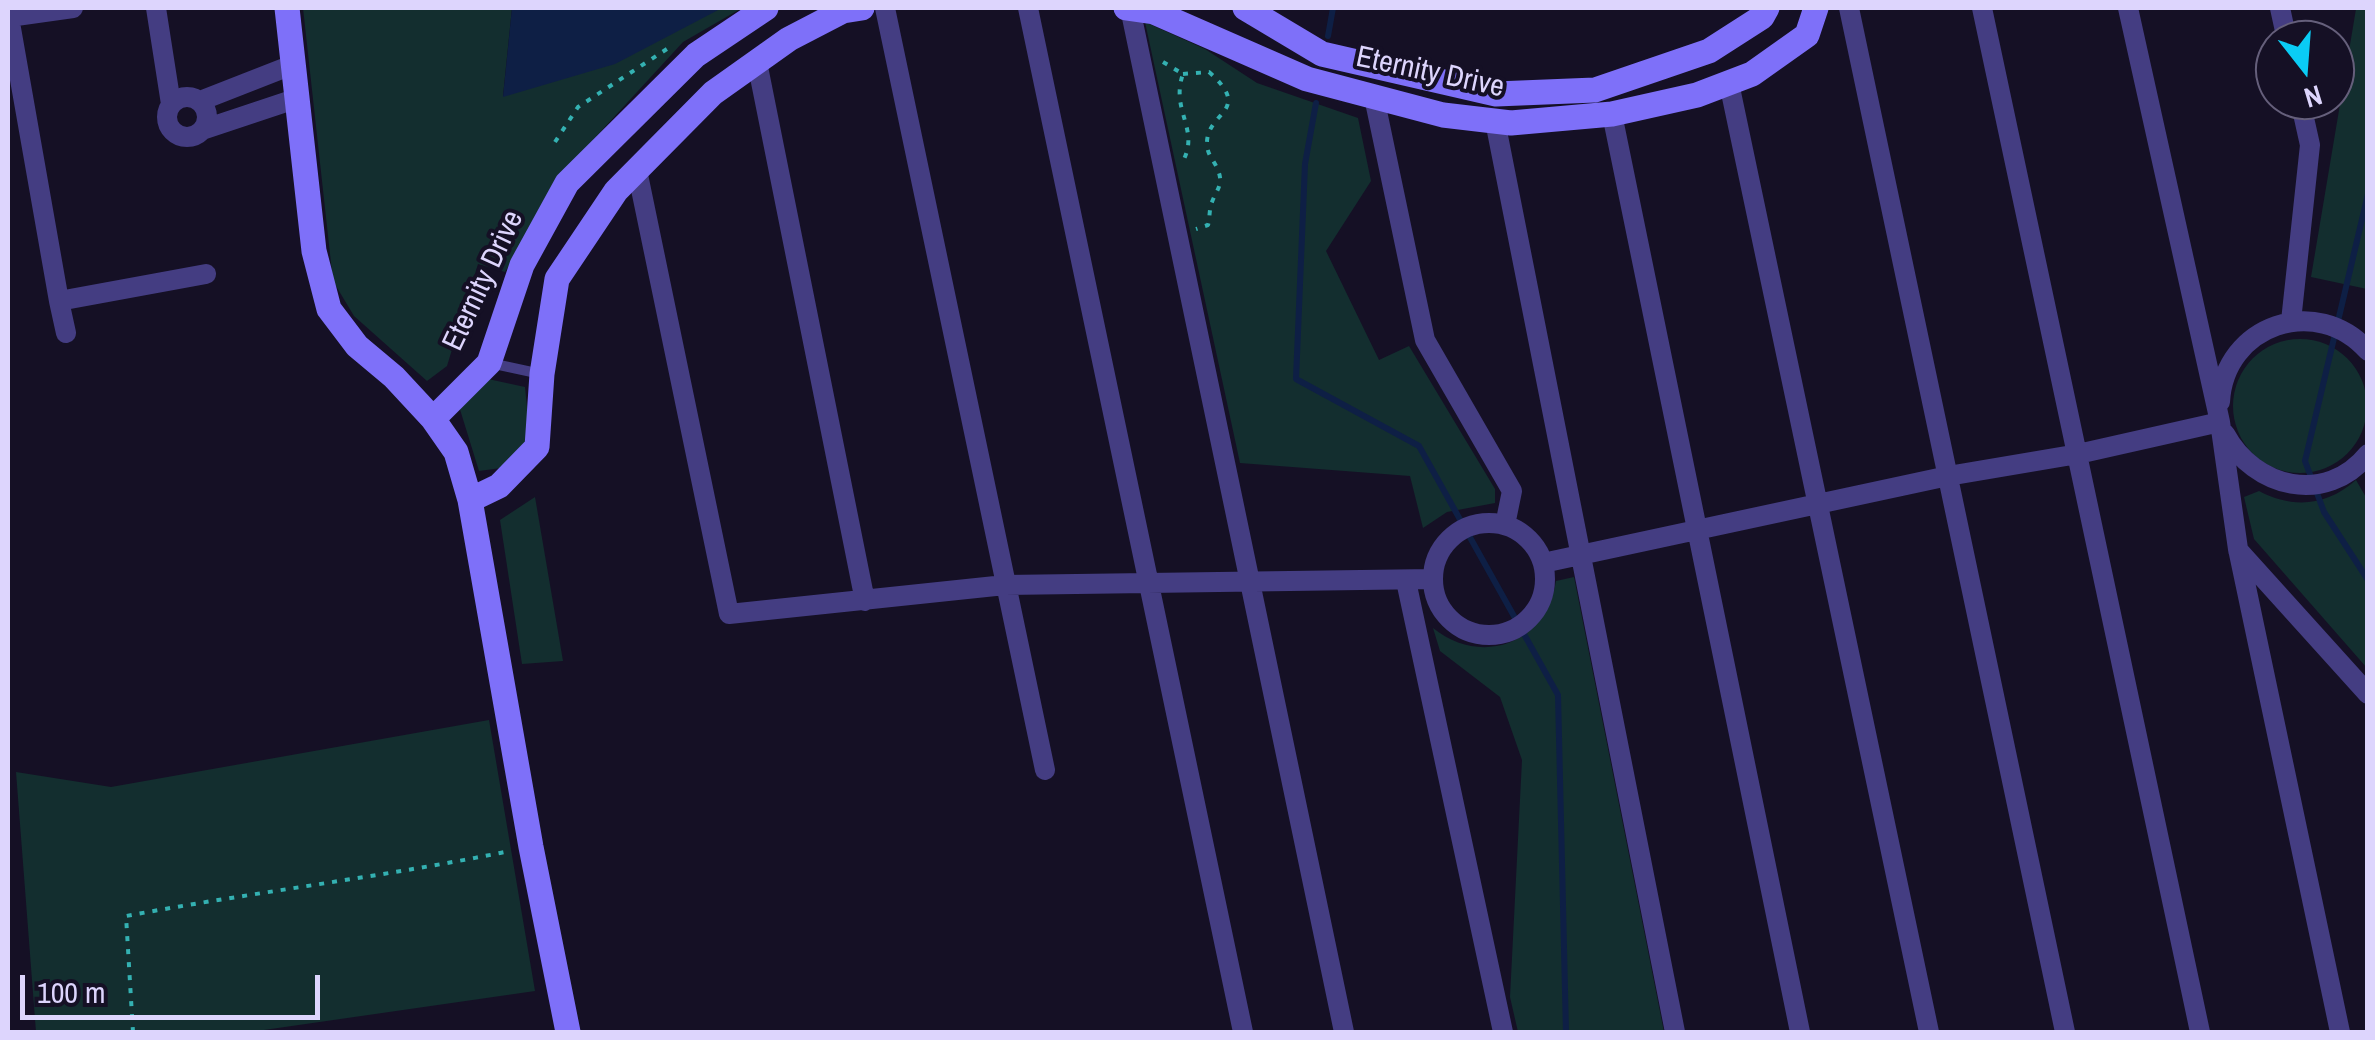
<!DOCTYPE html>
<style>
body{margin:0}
#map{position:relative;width:2375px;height:1040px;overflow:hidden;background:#151025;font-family:"Archivo Narrow",sans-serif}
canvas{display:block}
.frame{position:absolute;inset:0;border:10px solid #ddd5fd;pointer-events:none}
.north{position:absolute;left:2255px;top:20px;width:100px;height:100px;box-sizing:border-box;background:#151025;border:2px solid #655f7b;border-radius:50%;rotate:163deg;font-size:28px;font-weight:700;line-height:40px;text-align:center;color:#ddd5fd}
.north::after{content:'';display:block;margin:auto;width:35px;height:45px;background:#0accf5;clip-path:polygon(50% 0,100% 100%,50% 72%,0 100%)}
.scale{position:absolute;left:20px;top:975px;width:300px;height:45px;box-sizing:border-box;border:5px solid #ddd5fd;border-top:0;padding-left:12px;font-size:30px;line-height:35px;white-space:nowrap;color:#ddd5fd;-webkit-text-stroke:8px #151025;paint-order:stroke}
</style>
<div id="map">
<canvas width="2375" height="1040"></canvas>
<div class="frame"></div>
<div class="north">N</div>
<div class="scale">100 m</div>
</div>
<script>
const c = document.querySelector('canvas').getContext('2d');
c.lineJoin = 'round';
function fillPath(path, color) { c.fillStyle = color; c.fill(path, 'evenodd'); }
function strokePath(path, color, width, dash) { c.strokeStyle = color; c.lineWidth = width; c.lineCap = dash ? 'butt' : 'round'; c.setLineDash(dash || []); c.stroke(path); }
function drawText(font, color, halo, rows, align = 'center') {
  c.font = font + ' "Archivo Narrow",sans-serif'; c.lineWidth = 8; c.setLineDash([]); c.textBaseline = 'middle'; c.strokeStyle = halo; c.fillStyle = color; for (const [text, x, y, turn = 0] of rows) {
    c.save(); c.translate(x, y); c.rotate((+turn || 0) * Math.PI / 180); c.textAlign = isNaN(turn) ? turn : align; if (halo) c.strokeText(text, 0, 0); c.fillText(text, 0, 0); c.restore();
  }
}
fillPath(new Path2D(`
 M303,8h209l-9,88 219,-88h20l-59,34 -114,124 -64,106 -27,-8 -31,102 -20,15 -73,-65 -21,-35z
 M2368,8v281h-1l-56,-12 45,-268z
 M1145,22l60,27 52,34 101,35 13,63 -45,70 53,109 30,-14 86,143v14l-48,9 -24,16 -13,-52 -170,-13z
 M2233 406a67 67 0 1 1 134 0a67 67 0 1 1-134 0Z
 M488,379l37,8 5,51 -29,30 -22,3 -21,-68z
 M2356,480l11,19v169l-113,-129 -10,-42 15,-6c34,18 68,15 97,-11z
 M535,497l28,164 -41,3 -22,-144z
 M1574,577l90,455h-146l-8,-35 12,-237 -22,-63 -60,-46 -7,-23c48,39 113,16 123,-47z
 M489,720l46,271 -285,41h-214l-20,-260 95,15z`), '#132e2f');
fillPath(new Path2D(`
 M512,8h210l-107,56 -112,33z`), '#0e1f45');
strokePath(new Path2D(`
 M1328,36l5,-28
 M1316,103l-11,61 -9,215 123,67 139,249 8,337
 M2368,194l-63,267 19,51 44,68`), '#0e1f45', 6);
strokePath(new Path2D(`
 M1163,62l20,12c-13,36 17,55 0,87
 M1183,74l26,-2c45,40 -3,39 -2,72 0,12 9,18 12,29 4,12 -3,18 -7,29 -3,7 -2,16 -4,23l-12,4
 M555,142l23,-35 95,-62
 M133,1032l-7,-116c128,-24 257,-39 384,-65`), '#34b1b2', 4, [5, 8]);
strokePath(new Path2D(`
 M490,363l51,11`), '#443d82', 10);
strokePath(new Path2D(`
 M73,8l-64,9 50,284 147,-27
 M156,8l15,96
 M885,8l160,762
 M1028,8l215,1024
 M1130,8l214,1024
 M1849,8l216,1024
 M1982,8l218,1024
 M2128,8l92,414 18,127 102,483
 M2280,8l7,32
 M757,62l108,539
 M1729,83l200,949
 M167 117a20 20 0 1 1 40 0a20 20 0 1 1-40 0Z
 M1374,97l51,243 87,151 -7,34
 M200,101l92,-36
 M1612,114l188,918
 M1495,121l180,911
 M202,130l93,-31
 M637,170l92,444 276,-29 427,-6
 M59,301l7,32
 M2291,321l19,-176 -10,-45
 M2220,402c4,-77 97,-109 148,-51
 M2225,434c29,54 101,72 143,20
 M1433 579a56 56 0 1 1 112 0a56 56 0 1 1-112 0Z
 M2238,550l130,144
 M1543,563l405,-87 130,-22 142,-32
 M1406,581l97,451`), '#443d82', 20);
strokePath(new Path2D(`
 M287,8l27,243 15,58 28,37 37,31 39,42 23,33 14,48 61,347 37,185
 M1126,8l28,4 153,67 136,36 68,8 101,-9 85,-19 55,-21 55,-39 9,-27
 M1245,8l77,46 174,40 99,-4 114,-39 53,-34 5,-9
 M433,419l56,-56 33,-98 45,-82 129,-128 70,-47
 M470,500l29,-14 38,-39 5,-73 15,-95 59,-88 97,-98 76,-54 54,-28 19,-3`), '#7e70f9', 25);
drawText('30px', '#ddd5fd', '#151025', [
 ["Eternity Drive",1430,73,12],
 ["Eternity Drive",484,281,-65]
]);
</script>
